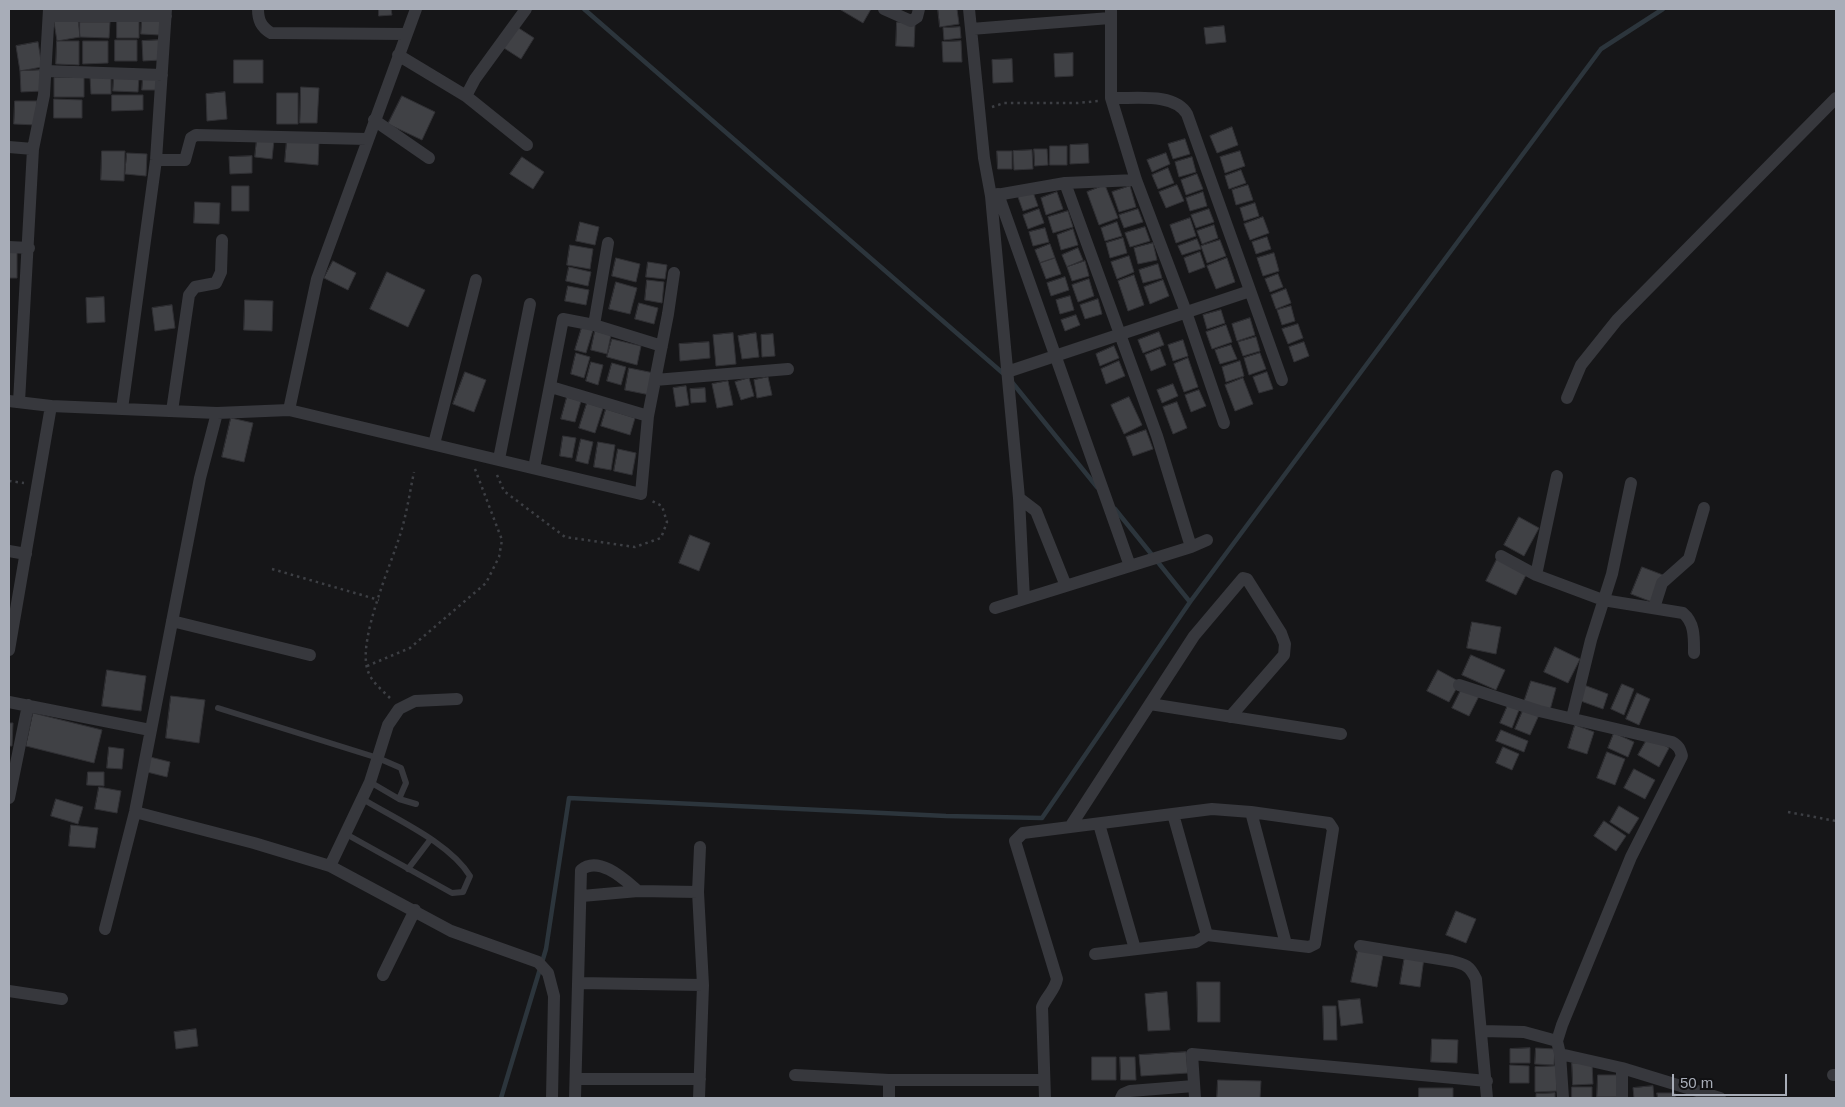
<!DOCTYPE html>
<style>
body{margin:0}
#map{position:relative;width:1845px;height:1107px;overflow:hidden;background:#161618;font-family:Arial,sans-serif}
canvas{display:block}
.frame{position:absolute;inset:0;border:10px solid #a8adb8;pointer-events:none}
.scale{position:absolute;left:1672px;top:1074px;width:115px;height:22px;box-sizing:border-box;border:2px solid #a8adb8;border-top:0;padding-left:6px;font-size:15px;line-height:18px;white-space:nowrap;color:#a8adb8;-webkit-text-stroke:4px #111113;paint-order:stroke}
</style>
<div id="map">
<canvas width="1845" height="1107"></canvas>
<div class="frame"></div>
<div class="scale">50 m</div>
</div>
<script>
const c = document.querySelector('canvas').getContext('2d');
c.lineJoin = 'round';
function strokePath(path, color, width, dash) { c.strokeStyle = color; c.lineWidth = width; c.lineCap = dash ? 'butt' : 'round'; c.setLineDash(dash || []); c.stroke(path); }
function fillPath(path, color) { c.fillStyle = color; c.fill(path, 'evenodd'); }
strokePath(new Path2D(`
 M584,9l421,366
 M1011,381l86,106
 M1115,509l75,93
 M501,1098l45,-149 23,-151 377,18 96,2 148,-216 411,-553 62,-40`), '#2c353c', 4.5);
const building = new Path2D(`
 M379,9h12l1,6 -13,1z
 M842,9h29l-8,14 -22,-13z
 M938,9h19l2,15 -19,3z
 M142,18l18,1v16l-19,-1z
 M78,19l2,18 -23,4 -3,-19z
 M117,21h22v17h-22z
 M80,22h30l-1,16 -29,-1z
 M897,22l18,2 -1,23 -18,-1z
 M1224,26l2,16 -20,2 -2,-16z
 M517,27l17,11 -13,21 -17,-11z
 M960,27l1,11 -17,2 -1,-12z
 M115,40h22v21h-22z
 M160,40l1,20 -18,1 -1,-20z
 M57,41h22v24l-23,-1z
 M83,41h25v22l-25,1z
 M961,41l1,21h-19l-1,-20z
 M38,42l4,25 -22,4 -4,-25z
 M1073,53v23l-18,1 -1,-23z
 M1012,59l1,23 -20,1 -1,-23z
 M234,60h29v23h-29z
 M41,70l1,21 -21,1 -1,-21z
 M114,75l25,1 -1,16 -25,-1z
 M111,76v18h-20l-1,-17z
 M84,77v20h-30v-19z
 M143,78l15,1v11h-16z
 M301,87l18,1 -2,35h-17z
 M225,92l2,27 -20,2 -1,-27z
 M277,93h21v31h-21z
 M112,95h31v15l-31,1z
 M402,96l33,16 -13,28 -34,-16z
 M54,99l28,1v18h-28z
 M15,101h22l-1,24 -22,-1z
 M1232,127l6,18 -21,8 -7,-17z
 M257,138l17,2 -2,19 -17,-2z
 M287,139l32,3 -1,23 -33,-3z
 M1185,139l5,15 -17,5 -5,-15z
 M1088,144l1,19 -19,1v-19z
 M1050,146h17v19h-17z
 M1034,149h13l1,16 -13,1z
 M1032,150l1,19 -19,1 -1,-19z
 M102,151h23l-1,30 -23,-1z
 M997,151h15v18h-14z
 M1240,151l5,15 -20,7 -5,-16z
 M127,153l20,1 -1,22 -21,-2z
 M1166,153l4,11 -18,8 -5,-12z
 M252,156v17l-22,1 -1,-17z
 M522,157l22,15 -11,17 -23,-15z
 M1192,157l4,15 -17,5 -4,-15z
 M1168,168l6,15 -16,6 -6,-14z
 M1241,170l5,13 -17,6 -4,-13z
 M1197,174l6,15 -17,6 -5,-15z
 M1105,185l13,33 -19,7 -12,-33z
 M1177,185l7,16 -18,7 -7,-16z
 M1248,185l5,15 -17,5 -4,-15z
 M232,186h17v25h-17z
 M1130,186l6,21 -17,5 -7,-20z
 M1033,192l5,14 -15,5 -5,-14z
 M1057,192l6,17 -17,6 -5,-17z
 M1203,192l4,14 -17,5 -4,-13z
 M195,202l25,1 -1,21 -25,-1z
 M1255,203l4,13 -15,5 -4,-13z
 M1039,209l5,14 -16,6 -5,-14z
 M1138,209l5,13 -19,6 -5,-13z
 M1209,209l5,13 -18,6 -5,-13z
 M1068,211l5,16 -20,6 -5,-16z
 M1263,217l6,16 -19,7 -6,-16z
 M1190,218l6,18 -20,7 -6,-18z
 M580,222l19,5 -4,18 -19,-4z
 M1117,222l5,14 -17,5 -4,-13z
 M1214,225l4,13 -16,6 -5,-13z
 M1145,227l5,14 -20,6 -5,-14z
 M1045,228l4,14 -16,4 -4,-14z
 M1073,229l5,16 -17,5 -4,-15z
 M1267,237l4,12 -15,5 -4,-12z
 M1123,238l4,15 -17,5 -4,-15z
 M1197,239l4,10 -19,6 -4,-9z
 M1220,240l6,16 -19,7 -6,-17z
 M1153,243l4,17 -19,4 -4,-16z
 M1050,244l5,14 -15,5 -5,-13z
 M570,245l23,4 -3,20 -23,-4z
 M1078,248l5,12 -16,7 -5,-12z
 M9,251h8v27h-8z
 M1200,252l5,15 -16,6 -5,-15z
 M1274,253l5,18 -16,5 -6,-18z
 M1129,256l5,16 -17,7 -6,-17z
 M616,258l24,6 -4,18 -24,-6z
 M1055,258l6,16 -15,5 -6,-16z
 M1227,258l8,24 -19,7 -9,-23z
 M333,261l23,12 -8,17 -24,-12z
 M1085,261l4,15 -17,5 -5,-14z
 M648,262l19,3 -2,14 -19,-2z
 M1158,264l4,14 -19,5 -4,-13z
 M569,267l22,5 -3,14 -22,-5z
 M387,272l38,18 -17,37 -38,-18z
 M1278,274l5,13 -13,5 -5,-13z
 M1134,275l10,30 -16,6 -10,-30z
 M1065,277l4,13 -18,6 -4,-13z
 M1089,279l5,17 -16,6 -6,-17z
 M647,280l17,2 -2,21 -17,-3z
 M1163,280l6,16 -19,8 -6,-17z
 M616,282l21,6 -7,26 -21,-5z
 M568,286l21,4 -3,15 -21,-4z
 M1286,289l5,14 -15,6 -5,-14z
 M1070,296l4,14 -14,4 -4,-14z
 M104,297l1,25 -18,1 -1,-25z
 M1098,299l4,15 -17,5 -5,-14z
 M245,300l28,1 -1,30 -28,-1z
 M639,303l19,5 -4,16 -19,-5z
 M172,305l3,23 -20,3 -3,-23z
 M1291,306l4,15 -13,4 -5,-15z
 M1221,310l4,13 -18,6 -4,-14z
 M1076,315l4,10 -15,6 -4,-11z
 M1250,318l5,17 -18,6 -5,-17z
 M1298,324l5,14 -15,6 -6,-15z
 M1226,325l6,17 -20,7 -6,-17z
 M582,327l11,3 -7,23 -11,-3z
 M595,331l16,4 -4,19 -16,-4z
 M1159,332l5,13 -21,8 -5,-13z
 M733,333l3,31 -20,2 -3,-31z
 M756,333l3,24 -17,2 -4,-23z
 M773,334l2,22 -13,1 -1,-22z
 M1256,337l4,14 -17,5 -5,-14z
 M612,339l29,7 -4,19 -30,-8z
 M1183,340l5,16 -15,5 -5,-16z
 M709,342l1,16 -30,3 -1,-17z
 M1304,342l5,14 -15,6 -5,-15z
 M1231,345l6,14 -17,5 -5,-14z
 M1114,346l5,12 -19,8 -4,-12z
 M1160,349l6,16 -15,6 -6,-16z
 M576,353l14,4 -6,21 -13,-4z
 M1260,353l6,16 -17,6 -5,-17z
 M1188,358l10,29 -14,5 -10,-28z
 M1119,361l6,15 -19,8 -5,-15z
 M1240,361l4,15 -18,6 -4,-15z
 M591,362l12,3 -5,20 -12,-4z
 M612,363l14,4 -5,18 -14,-4z
 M629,368l25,5 -4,22 -25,-5z
 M465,372l21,8 -12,32 -21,-8z
 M1267,372l6,17 -14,4 -6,-16z
 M768,377l4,18 -15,3 -3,-18z
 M749,378l5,18 -13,4 -6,-18z
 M1243,378l10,26 -18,7 -10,-26z
 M728,381l5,24 -16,3 -5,-24z
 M1173,384l5,12 -16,7 -5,-13z
 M686,386l3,19 -13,2 -3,-19z
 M705,388l1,14 -15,1 -1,-14z
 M1199,390l7,16 -15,6 -6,-17z
 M567,397l14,4 -6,21 -14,-3z
 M1129,397l13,28 -18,9 -13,-29z
 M1177,402l10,26 -14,6 -10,-27z
 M587,403l16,5 -8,25 -16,-5z
 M606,409l29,9 -5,17 -29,-9z
 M231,418l22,5 -9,39 -22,-5z
 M1146,430l7,19 -20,7 -7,-19z
 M563,436l13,2 -4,20 -12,-2z
 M581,439l12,3 -5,22 -12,-3z
 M598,442l17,3 -4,25 -17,-3z
 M618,449l18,4 -4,22 -18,-4z
 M1519,517l20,11 -15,28 -20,-11z
 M690,535l20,8 -11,28 -20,-8z
 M1497,559l30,14 -11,22 -30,-14z
 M1642,567l21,8 -11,27 -21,-8z
 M1472,622l29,5 -5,27 -29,-6z
 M1555,647l25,12 -12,24 -24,-11z
 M1471,655l34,15 -9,20 -34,-15z
 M107,670l39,6 -5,35 -39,-5z
 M1438,670l22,12 -11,20 -22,-11z
 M1531,681l25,7 -6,22 -26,-8z
 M1622,684l12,5 -10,26 -13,-6z
 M1584,685l24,9 -5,15 -25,-9z
 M1462,688l17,8 -10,20 -17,-8z
 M1637,693l13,6 -11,26 -13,-6z
 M171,696l34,4 -6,43 -33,-5z
 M1508,705l11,5 -7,18 -12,-5z
 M1524,708l15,7 -9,20 -15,-6z
 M33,713l69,17 -8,33 -68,-17z
 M9,723h4l-1,23h-3z
 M1575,725l19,7 -7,22 -19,-6z
 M1501,730l27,11 -4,11 -28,-11z
 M1614,733l20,9 -6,15 -20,-9z
 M1649,736l20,12 -10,19 -21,-12z
 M109,747l15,2 -2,20 -15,-1z
 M1503,747l16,7 -7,16 -16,-7z
 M1607,752l18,7 -10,26 -18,-7z
 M150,757l20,5 -3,15 -20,-5z
 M1634,769l21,11 -10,19 -21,-11z
 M88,772h16v14l-17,-1z
 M99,787l22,4 -4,22 -22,-4z
 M56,799l27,8 -5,17 -27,-8z
 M1619,806l20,12 -10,16 -19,-12z
 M1604,821l22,15 -10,15 -22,-15z
 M71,825l27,3 -3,20 -26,-2z
 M1456,911l20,8 -10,24 -20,-8z
 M1358,950l25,5 -6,32 -26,-5z
 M1405,955l19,3 -4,29 -20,-3z
 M1197,982h23v40h-22z
 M1167,992l3,38 -22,1 -3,-37z
 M1360,999l3,24 -22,3 -3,-25z
 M1323,1006h13l1,34h-13z
 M196,1029l2,17 -22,3 -2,-17z
 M1432,1039l26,1 -1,23 -26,-1z
 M1530,1048v15h-20v-14z
 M1536,1048l19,1 -1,16 -19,-1z
 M1186,1052l2,21 -47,3 -2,-21z
 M1092,1057h24v23h-24z
 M1120,1057h15l1,23h-15z
 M1572,1063h20l1,21 -20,1z
 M1510,1065l19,1v17h-19z
 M1556,1066l1,25 -22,1v-25z
 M1598,1075h19v22h-20z
 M1218,1080l43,1 -1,17h-43z
 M1653,1086l1,12h-20l-1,-10z
 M1572,1087h20v11h-20z
 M1419,1088h34v10h-34z
 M1555,1093v5h-19v-4z
 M1657,1093h18l1,5h-18z`);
fillPath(building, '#404145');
strokePath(building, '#303034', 1);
strokePath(new Path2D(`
 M992,107l12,-4h74l21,-2
 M497,475l7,16 61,46 70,10 26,-9 6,-16 -5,-16 -10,-5
 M9,481l15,2
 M272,569l107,31
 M367,666l43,-18 76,-65 13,-26 3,-17 -27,-71
 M390,698c-9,-9 -20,-17 -23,-30 -8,-32 24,-103 34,-136 6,-20 9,-41 13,-60
 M1788,812l48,9`), '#3d3f44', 2.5, [2.5, 4]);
strokePath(new Path2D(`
 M218,708l160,50 23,10 5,15 -7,16
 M370,782l29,17 17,5
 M346,834l106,59 11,-1 7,-16c-21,-34 -75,-57 -109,-78
 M408,869l22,-29`), '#37383d', 6);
strokePath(new Path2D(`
 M258,9c0,11 3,18 13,24l135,1
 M884,9l27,12 6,-4 2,-8
 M969,9l15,149 7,38 74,-13 71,-3
 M1111,9v89l25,82 50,132 38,111
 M49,16h117
 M971,29l139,-11
 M398,55l68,41 61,49
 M45,71l117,4
 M466,96l9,-17 51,-70
 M1111,98c23,1 63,-6 76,16l95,266
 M374,120l55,38
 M9,147l24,2
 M156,160h29l6,-22 5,-3 171,4
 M1065,183l92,253 34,111
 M998,194l132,372
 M991,196l28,302 5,101
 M9,247l20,1
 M594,325l14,-82
 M1007,372l243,-81
 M655,380l133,-11
 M551,387l97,29
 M1567,398l14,-33 36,-45 219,-222
 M9,401l42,5 166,7 72,-3 352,84 7,-78 20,-102 6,-41
 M19,402l14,-253 11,-54 5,-86
 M122,409l34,-249 10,-151
 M289,410l28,-131 99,-270
 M172,411l17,-116 6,-8 21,-4 5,-11 1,-32
 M434,444l42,-164
 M499,459l31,-155
 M534,468l29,-149 31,6 68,21
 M1019,498l17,13 30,75
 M9,551l17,3
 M1501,556l35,19 67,25 80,13c12,10 11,25 11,40
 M1536,575l21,-99
 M995,608l196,-61 16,-7
 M1654,608l8,-25 27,-24 15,-51
 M172,621l138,34
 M9,650l42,-244
 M1459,685l80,26 133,31c7,4 8,7 10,14l-51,101 -69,168 -5,16
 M9,702l141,28
 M1150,704l191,30
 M1572,718l19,-78 21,-66 19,-91
 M9,798l19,-93
 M135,812l119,31 76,23 121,65 87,31 10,11 6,23 -2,102
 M1251,812l35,132
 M1173,814l34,121
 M1099,824l36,125
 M1070,827l142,-18 39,3 78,11 4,6 -18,115 -6,3 -102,-12 -11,7 -101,12
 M330,866l40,-84 18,-57 11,-16 16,-8 42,-2
 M582,896l56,-5 60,1
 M105,929l30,-117 65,-334 17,-65
 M1360,946l92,15c13,3 18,5 24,18l11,119
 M383,975l32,-65
 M578,983l125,2
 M9,991l53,8
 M1482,1031l42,1 33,9 3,13 3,44
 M1560,1054l62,14 98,30
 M1622,1068v30
 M795,1075l94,5v18
 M1833,1075h3
 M576,1079h124
 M889,1080h155
 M575,1098l6,-228c18,-15 44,10 57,21
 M699,1098l4,-113 -5,-93 2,-45
 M1045,1098l-3,-91c4,-10 13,-17 15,-28l-42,-138 8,-8 47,-6 124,-191 49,-58 4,1 34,54 4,11 -1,11 -54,62
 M1121,1098l2,-4 7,-3 64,-5
 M1195,1098l-3,-44 295,27`), '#37383d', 12);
</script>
